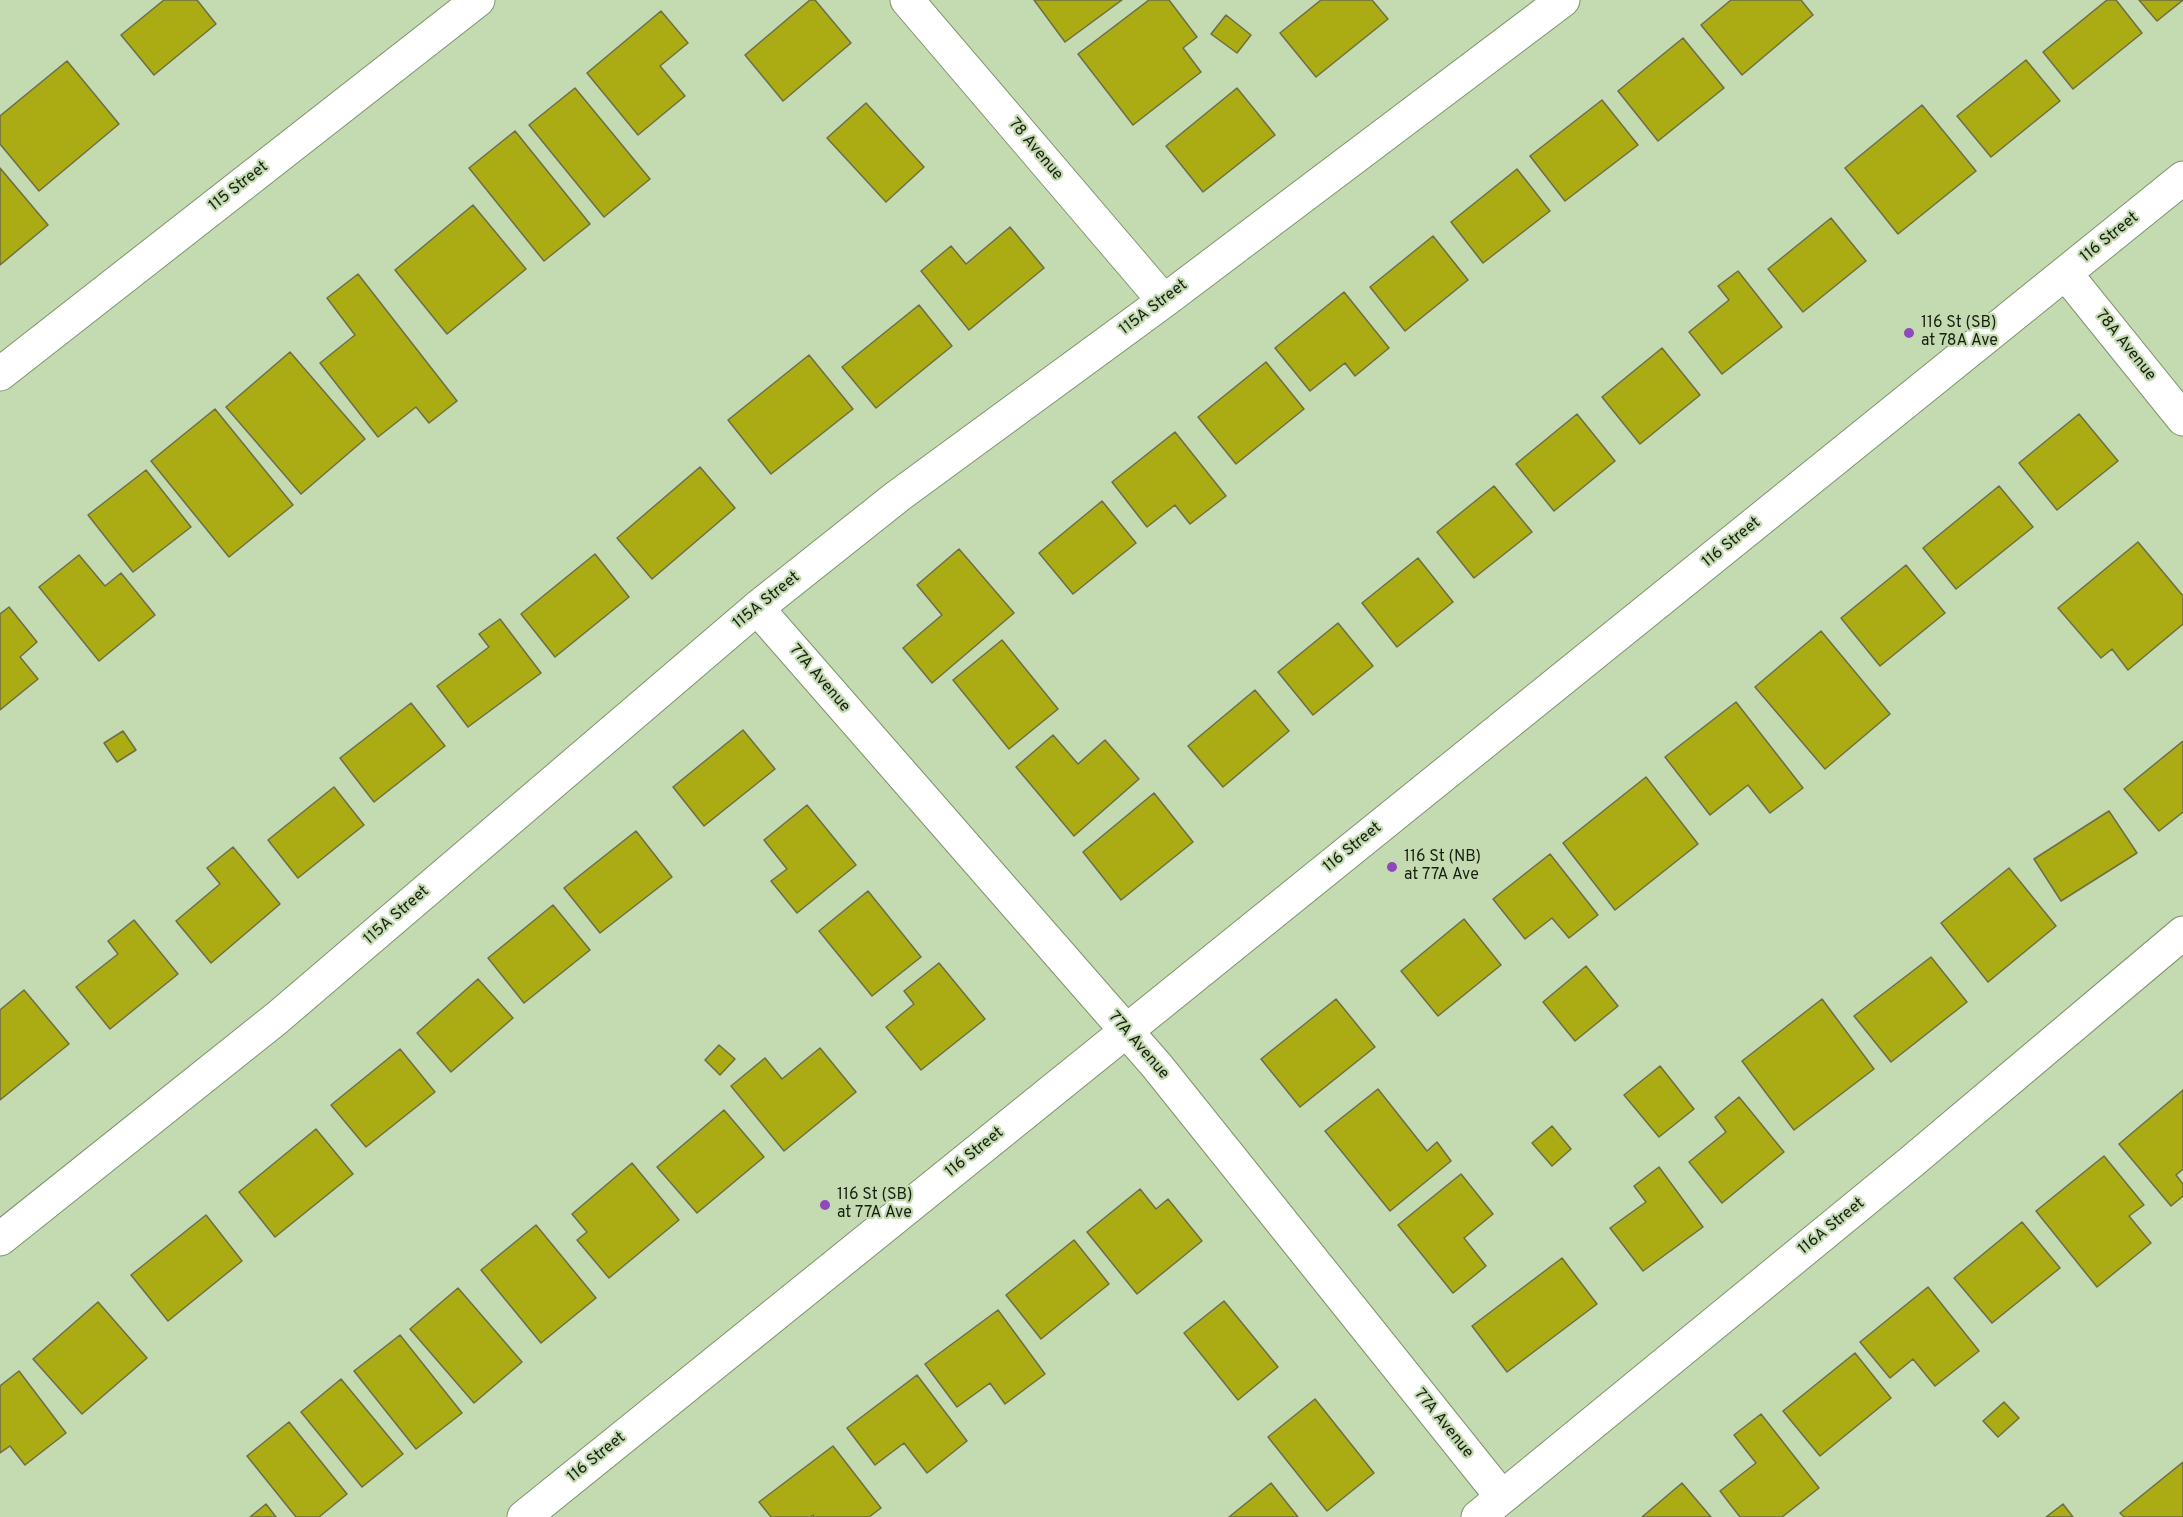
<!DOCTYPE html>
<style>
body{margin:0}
canvas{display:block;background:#c4dab1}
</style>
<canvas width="2183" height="1517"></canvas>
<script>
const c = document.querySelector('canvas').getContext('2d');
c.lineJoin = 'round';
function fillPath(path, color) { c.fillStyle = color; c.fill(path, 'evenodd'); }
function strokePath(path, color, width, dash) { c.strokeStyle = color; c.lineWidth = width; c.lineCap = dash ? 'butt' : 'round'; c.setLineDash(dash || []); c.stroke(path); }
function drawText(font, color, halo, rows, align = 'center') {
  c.font = font + ' Overpass,sans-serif'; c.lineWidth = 4.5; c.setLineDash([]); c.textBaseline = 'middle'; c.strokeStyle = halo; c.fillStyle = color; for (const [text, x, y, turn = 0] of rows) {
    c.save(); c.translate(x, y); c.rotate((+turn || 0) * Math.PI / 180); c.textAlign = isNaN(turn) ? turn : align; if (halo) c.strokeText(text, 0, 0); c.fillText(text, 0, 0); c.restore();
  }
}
const building = new Path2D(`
 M164,0h33l19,24 -62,51 -33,-40z
 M810,0h5l36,43 -68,58 -38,-46z
 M1034,0h88l-57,42z
 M1149,0h20l28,37 -14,11 18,24 -68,53 -55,-71z
 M1321,0h51l16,19 -72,58 -36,-44z
 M1731,0h70l12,15 -71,60 -41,-50z
 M2107,0h9l26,33 -69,56 -30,-37z
 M2139,0h44l-26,21z
 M661,11l27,32 -28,23 25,30 -47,39 -51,-62z
 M1226,15l25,20 -14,18 -26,-19z
 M1683,38l41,50 -66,53 -40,-50z
 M2026,60l34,41 -69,56 -34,-41z
 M67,61l52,63 -80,67 -39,-47v-28z
 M575,88l75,91 -46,38 -75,-92z
 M1237,88l38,47 -72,57 -37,-46z
 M1602,100l36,45 -73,56 -35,-45z
 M866,103l58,64 -38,35 -59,-64z
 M1922,105l54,66 -78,63 -53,-66z
 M515,131l75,93 -46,37 -75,-93z
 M0,168l48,57 -48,40z
 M1517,169l33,42 -67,52 -32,-41z
 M473,205l53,64 -79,65 -52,-64z
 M1831,218l35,43 -63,51 -35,-43z
 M1010,227l34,41 -75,62 -48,-59 30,-25 15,18z
 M1433,236l35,44 -63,51 -35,-44z
 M1738,271l44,56 -60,47 -33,-42 40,-32 -11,-14z
 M358,274l99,127 -28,22 -13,-16 -38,30 -58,-74 35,-28 -28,-37z
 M1344,292l45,56 -34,28 -10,-13 -35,28 -35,-43z
 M919,305l33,41 -76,62 -34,-41z
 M1662,348l38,47 -60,49 -38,-47z
 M290,352l75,87 -64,55 -75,-87z
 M809,355l44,54 -82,65 -43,-54z
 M1266,362l38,47 -68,55 -38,-47z
 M215,409l78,96 -64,52 -78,-96z
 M1577,414l38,47 -61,50 -38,-47z
 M2079,414l39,47 -61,49 -38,-47z
 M1175,432l51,64 -36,28 -15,-19 -28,22 -35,-45z
 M700,467l35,41 -83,71 -35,-41z
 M146,470l45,57 -58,45 -45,-57z
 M1494,486l38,46 -58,46 -37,-46z
 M1999,486l34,41 -77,62 -33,-41z
 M1102,501l34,42 -63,51 -34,-41z
 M2138,542l45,54v28l-55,46 -16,-21 -11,9 -43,-50z
 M959,549l55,64 -82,70 -29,-35 39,-33 -25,-30z
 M595,554l34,43 -74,60 -34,-43z
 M79,555l26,31 16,-13 34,42 -56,46 -60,-74z
 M1418,558l35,44 -56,45 -35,-44z
 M1906,565l39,48 -65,53 -39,-48z
 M9,607l28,35 -17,15 18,22 -38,31v-96z
 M500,619l41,54 -73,54 -31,-41 52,-39 -10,-13z
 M1338,623l35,43 -60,49 -35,-43z
 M1821,631l69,83 -65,55 -70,-82z
 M1002,640l56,69 -49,40 -56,-69z
 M1255,690l34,41 -66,56 -35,-41z
 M1736,702l67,86 -33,25 -22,-28 -38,30 -45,-58z
 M411,703l34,43 -71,56 -34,-44z
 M743,730l32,39 -71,57 -31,-39z
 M123,731l13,19 -19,12 -13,-19z
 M1053,735l25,29 27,-24 34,39 -65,57 -58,-69z
 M2183,741v71l-24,19 -35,-42z
 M1646,777l52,67 -83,66 -52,-67z
 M334,787l30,38 -66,53 -30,-38z
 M1154,793l39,49 -72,58 -38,-48z
 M807,805l49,60 -59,48 -26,-32 16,-12 -23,-29z
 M2109,811l28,42 -76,48 -27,-42z
 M636,831l36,46 -72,56 -36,-45z
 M233,847l47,57 -69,59 -35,-42 44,-37 -13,-16z
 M1550,854l48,61 -29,23 -17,-20 -27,21 -32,-40z
 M2009,868l47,58 -68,56 -47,-59z
 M868,891l53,66 -49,39 -53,-65z
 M553,905l37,45 -66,53 -36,-45z
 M1464,919l37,46 -63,51 -37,-45z
 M134,920l44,54 -68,55 -34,-42 42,-33 -10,-13z
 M1931,957l36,45 -76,60 -37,-46z
 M939,963l46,56 -64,51 -35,-43 28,-23 -10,-13z
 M1586,966l32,40 -43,35 -32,-39z
 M478,979l35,39 -62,54 -34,-39z
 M24,990l45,54 -69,56v-90z
 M1336,999l39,48 -75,60 -39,-48z
 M1822,999l52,70 -80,61 -52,-69z
 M719,1045l16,14 -15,16 -15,-15z
 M820,1048l36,44 -72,59 -53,-65 34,-28 17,21z
 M400,1049l35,43 -69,55 -35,-42z
 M1660,1066l34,43 -35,28 -35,-42z
 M1378,1089l49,62 10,-9 14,19 -61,50 -65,-80z
 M2183,1090v79l-7,6 7,9v12l-12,10 -52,-62z
 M1739,1097l45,55 -62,51 -33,-41 37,-30 -11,-15z
 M724,1110l40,47 -67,56 -40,-46z
 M1552,1126l19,23 -19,17 -20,-23z
 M316,1129l37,45 -78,63 -36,-45z
 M2104,1156l40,49 -15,11 22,27 -54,44 -61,-76z
 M632,1163l47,57 -70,58 -32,-38 10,-8 -15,-18z
 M1659,1167l44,60 -60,44 -33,-43 36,-26 -12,-16z
 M1461,1174l32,40 -29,24 22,28 -33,27 -55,-68z
 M1140,1189l16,20 12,-10 34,42 -65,53 -50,-62z
 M206,1215l36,46 -74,60 -37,-46z
 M2022,1222l38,46 -68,55 -38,-45z
 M536,1225l60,73 -55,45 -60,-73z
 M1074,1240l35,44 -68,55 -35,-44z
 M1562,1258l35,46 -90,68 -35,-46z
 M1928,1287l51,64 -44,35 -22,-27 -23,19 -30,-36z
 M458,1288l64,74 -48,41 -64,-74z
 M1224,1301l54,66 -40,33 -54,-67z
 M98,1302l49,56 -65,56 -49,-55z
 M998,1310l47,64 -40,30 -15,-21 -33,24 -32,-43z
 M400,1335l62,78 -46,36 -62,-78z
 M1855,1353l36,45 -71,58 -37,-45z
 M19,1371l47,62 -41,32 -15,-19 -10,7v-67z
 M917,1375l50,66 -40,32 -23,-30 -29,22 -28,-37z
 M341,1379l62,75 -41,33 -61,-75z
 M1315,1399l59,74 -47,38 -59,-74z
 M2004,1402l15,16 -21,19 -15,-16z
 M1761,1414l58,74 -37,29h-42l-20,-26 36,-28 -22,-28z
 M289,1422l58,72 -28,23h-23l-49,-61z
 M833,1446l48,62 -12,9h-55l-1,-2 -2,2h-40l-12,-15z
 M2183,1462v55h-59l-4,-4z
 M1271,1483l27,34h-69z
 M1682,1483l29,34h-69z
 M266,1504l10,13h-26z
 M2063,1504l10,13h-27z`);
fillPath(building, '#abac14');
strokePath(building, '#6d6e45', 1.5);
const minor = new Path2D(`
 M907,0l257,301
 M2066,274l117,145
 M0,374l478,-374
 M757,608l400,458 345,431
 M0,1239l277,-221 480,-410 141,-112 266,-195 399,-301
 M524,1517l1659,-1339
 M1478,1517l432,-354 273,-230`);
strokePath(minor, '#7f936c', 35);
strokePath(minor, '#fff', 33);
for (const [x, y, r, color] of [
 [1909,333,6,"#9049bc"],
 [1392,867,6,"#9049bc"],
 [825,1205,6,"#9049bc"]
]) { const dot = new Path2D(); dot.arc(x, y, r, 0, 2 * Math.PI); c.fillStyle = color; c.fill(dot); strokePath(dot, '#c4dab1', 2); }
drawText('16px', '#161e0f', '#c4dab1', [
 ["78 Avenue",1035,150,50],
 ["115 Street",239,187,-38],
 ["116 Street",2110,238,-39],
 ["115A Street",1154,308,-37],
 ["78A Avenue",2125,346,51],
 ["116 Street",1732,543,-39],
 ["115A Street",767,601,-39],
 ["77A Avenue",819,679,49],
 ["116 Street",1353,848,-39],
 ["115A Street",397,916,-41],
 ["77A Avenue",1138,1046,49],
 ["116 Street",975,1153,-39],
 ["116A Street",1832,1227,-39],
 ["77A Avenue",1443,1424,51],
 ["116 Street",597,1458,-39]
]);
drawText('16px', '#161e0f', '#c4dab1', [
 ["116 St (SB)",1921,324],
 ["at 78A Ave",1921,342],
 ["116 St (NB)",1404,858],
 ["at 77A Ave",1404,876],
 ["116 St (SB)",837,1196],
 ["at 77A Ave",837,1214]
], 'left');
</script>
